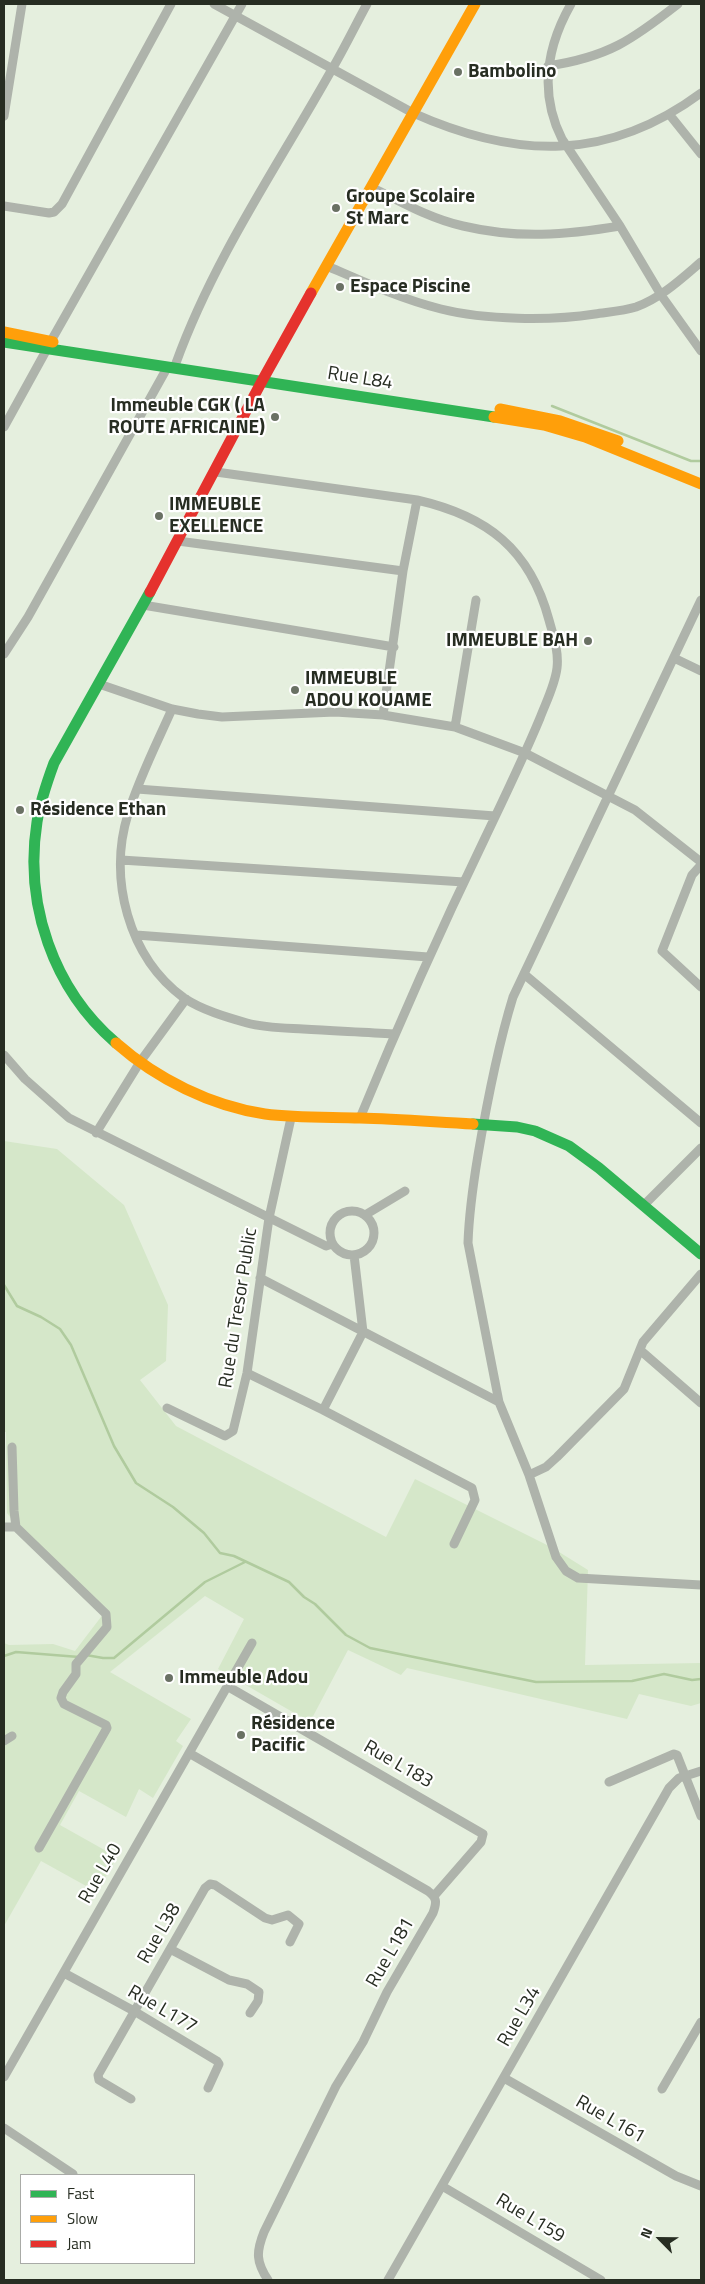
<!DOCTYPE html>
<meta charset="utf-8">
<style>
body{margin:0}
#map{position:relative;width:705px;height:2284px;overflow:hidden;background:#e5efde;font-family:"Titillium Web",sans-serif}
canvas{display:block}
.frame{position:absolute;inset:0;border:5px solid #272d22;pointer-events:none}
.legend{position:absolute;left:20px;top:2174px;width:175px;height:90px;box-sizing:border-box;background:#fff;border:1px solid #a9aba7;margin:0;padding:6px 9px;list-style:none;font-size:15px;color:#272d22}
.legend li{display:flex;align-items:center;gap:10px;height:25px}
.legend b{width:25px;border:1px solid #a9aba7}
.north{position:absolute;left:635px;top:2214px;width:50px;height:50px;-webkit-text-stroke:4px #fff;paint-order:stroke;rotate:293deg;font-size:14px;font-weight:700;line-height:20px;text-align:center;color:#272d22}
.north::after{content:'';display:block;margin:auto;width:18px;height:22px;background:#272d22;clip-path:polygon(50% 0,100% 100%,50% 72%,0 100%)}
</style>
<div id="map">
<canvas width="705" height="2284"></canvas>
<div class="frame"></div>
<ul class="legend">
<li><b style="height:6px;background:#30b455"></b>Fast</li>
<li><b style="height:6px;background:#ff9f0a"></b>Slow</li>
<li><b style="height:6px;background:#e5322d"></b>Jam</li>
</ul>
<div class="north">N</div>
</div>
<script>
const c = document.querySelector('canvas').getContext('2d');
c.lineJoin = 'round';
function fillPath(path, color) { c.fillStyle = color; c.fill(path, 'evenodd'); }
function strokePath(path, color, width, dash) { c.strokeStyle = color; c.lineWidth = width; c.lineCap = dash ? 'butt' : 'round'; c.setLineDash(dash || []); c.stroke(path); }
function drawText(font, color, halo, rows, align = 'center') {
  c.font = font + ' "Titillium Web",sans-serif'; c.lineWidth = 4.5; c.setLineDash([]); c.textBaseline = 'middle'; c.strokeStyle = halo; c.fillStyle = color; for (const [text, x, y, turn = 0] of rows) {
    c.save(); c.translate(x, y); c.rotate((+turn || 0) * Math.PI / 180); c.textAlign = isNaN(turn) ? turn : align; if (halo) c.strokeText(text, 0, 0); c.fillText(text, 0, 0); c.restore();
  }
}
fillPath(new Path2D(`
 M4,1141l53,8 67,56 44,100 -2,56 -26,19 36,46 210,111 29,-58 136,68 37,23 -3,95 116,-2v40l-10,3 -52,-12 -12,25 -220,-51 -6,7 -53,-25 -38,72 -92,-53 26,-50 -39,-23 -95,76 81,47 -15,22 7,5 -30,52 -14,-9 -13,28 -47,-26 -19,34 57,32 -20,35 -56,-31 -37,65v-283l5,2 44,-1 22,7 29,-38 -81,-79 -16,-21 -1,-81h-2z`), '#d5e7c9');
strokePath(new Path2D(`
 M552,406l139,55h10
 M4,1285l13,21 24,11 19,12 11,16 43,101 22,37 37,24 31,26 16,20 14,3 55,26 15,15 11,7 31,31 24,13 166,34 96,-1 32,-7 28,6 9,-1
 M86,1655l17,3h11l91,-76 40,-20
 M4,1656l12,-4 63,5`), '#b0cb9e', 2.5);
strokePath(new Path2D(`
 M214,4l199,109c103,46 195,49 288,-20
 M571,4c-25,44 -32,89 -9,135l58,87 41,69 40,56
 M548,66c60,-9 84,-26 130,-62
 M669,114l32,40
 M4,116l18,-112
 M371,187c30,15 60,32 92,39 55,13 103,9 157,0
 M4,206l45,7 5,-1 8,-8 109,-200
 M327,266c37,16 74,33 114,43 44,11 109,12 154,5 13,-2 28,-3 41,-7 25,-9 45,-28 65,-45
 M51,341l191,-337
 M176,363c38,-105 101,-196 155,-292 13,-22 24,-45 36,-67
 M4,427l43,-78
 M216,472l201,28c70,16 113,49 132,120 4,15 10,31 8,48 -2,17 -11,34 -17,50 -17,41 -36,80 -55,120 -45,93 -86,185 -125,280
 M178,541l225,30
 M701,600l-188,397c-16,52 -26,105 -35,158 -5,30 -9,59 -10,88l31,159 30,73 27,82 10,14 12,7 123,7
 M143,605l251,42
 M4,654l24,-37 139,-249
 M674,658l27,13
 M99,684l73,25 26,5 24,3 113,-5 48,3 72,12 70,26 110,57 66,52
 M172,709c-15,34 -33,69 -44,105 -20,64 0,143 56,184 18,12 42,19 63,25 18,5 38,5 56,6 31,2 61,3 91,5
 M383,715l20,-144 14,-71
 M455,727l21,-127
 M137,789l358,27
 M121,860l343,22
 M701,865l-9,10 -30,76 39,36
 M136,935l292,22
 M524,974l177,149
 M4,1055l21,24 44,39 257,128 6,-2
 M96,1133l44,-71 46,-63
 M643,1206l58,-58
 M330 1233a22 22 0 1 1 44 0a22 22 0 1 1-44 0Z
 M365,1215l40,-24
 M260,1278l239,124
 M640,1350l61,53
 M247,1373l76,37 149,78 3,12 -21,44
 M167,1408l58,28 8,-5 14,-58 22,-155 22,-100
 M323,1410l40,-78 -9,-77
 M12,1447l2,64 2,16 90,87 1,13 -31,37v10l-13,18 -2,6 3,6 42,21 1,3 -68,120
 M529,1475l17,-8 11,-10 67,-68 19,-47 58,-68
 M4,1527h12
 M227,1686l256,148 -2,8 -47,54
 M4,1741l8,-5
 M189,1753l239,138c9,7 9,11 5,22l-46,79 -24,50 -27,44 -72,146c-8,20 -8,30 4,48
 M609,1782l65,-28 3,1 24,61
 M170,1949l59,31 18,4 12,8 -1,9 -8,12
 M64,1973l70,38 83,50 2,3 -11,24
 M4,2077l248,-434
 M504,2078l172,98 25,10
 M662,2089l39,-67
 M131,2099l-32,-19 -1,-5 107,-187 5,-4 5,1 50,33 7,2 16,-5 11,9 -9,18
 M4,2128l69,46
 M442,2186l159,94
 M388,2280l281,-492 10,-10 22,-7`), '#aeb3ab', 9);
strokePath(new Path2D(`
 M4,342l490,75
 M116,1043c-63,-54 -92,-139 -79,-221 3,-20 10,-40 17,-59l96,-171
 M473,1124l44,3 18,4 34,15 30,22 102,86`), '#30b455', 11);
strokePath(new Path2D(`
 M311,293l164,-289
 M4,332l49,10
 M500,409l60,12 58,20
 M494,417l50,8 41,12 116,47
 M116,1043c41,36 95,63 149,71 31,4 63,3 95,4 37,1 75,4 113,6`), '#ff9f0a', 11);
strokePath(new Path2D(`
 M150,592l112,-211 49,-88`), '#e5322d', 11);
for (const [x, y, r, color] of [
 [458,72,5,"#6a7164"],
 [336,208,5,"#6a7164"],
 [340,287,5,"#6a7164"],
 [275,417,5,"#6a7164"],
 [159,516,5,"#6a7164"],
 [588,641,5,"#6a7164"],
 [295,690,5,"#6a7164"],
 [20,810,5,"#6a7164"],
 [169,1678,5,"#6a7164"],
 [241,1735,5,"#6a7164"]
]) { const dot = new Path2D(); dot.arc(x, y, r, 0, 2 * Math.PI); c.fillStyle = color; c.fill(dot); strokePath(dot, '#fff', 2); }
drawText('bold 19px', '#272d22', '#fff', [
 ["Bambolino",468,72],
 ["Groupe Scolaire",346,197],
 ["St Marc",346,219],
 ["Espace Piscine",350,287],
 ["Immeuble CGK ( LA",265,406,"right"],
 ["ROUTE AFRICAINE)",265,428,"right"],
 ["IMMEUBLE",169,505],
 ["EXELLENCE",169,527],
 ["IMMEUBLE BAH",578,641,"right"],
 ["IMMEUBLE",305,679],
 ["ADOU KOUAME",305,701],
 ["Résidence Ethan",30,810],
 ["Immeuble Adou",179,1678],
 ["Résidence",251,1724],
 ["Pacific",251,1746]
], 'left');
drawText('19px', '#272d22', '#fff', [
 ["Rue L84",360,379,9],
 ["Rue du Tresor Public",239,1308,-81],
 ["Rue L183",398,1765,30],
 ["Rue L40",101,1874,-60],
 ["Rue L38",160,1934,-60],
 ["Rue L181",391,1953,-60],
 ["Rue L177",162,2010,30],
 ["Rue L34",520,2017,-60],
 ["Rue L161",610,2120,30],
 ["Rue L159",530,2219,31]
]);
</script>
